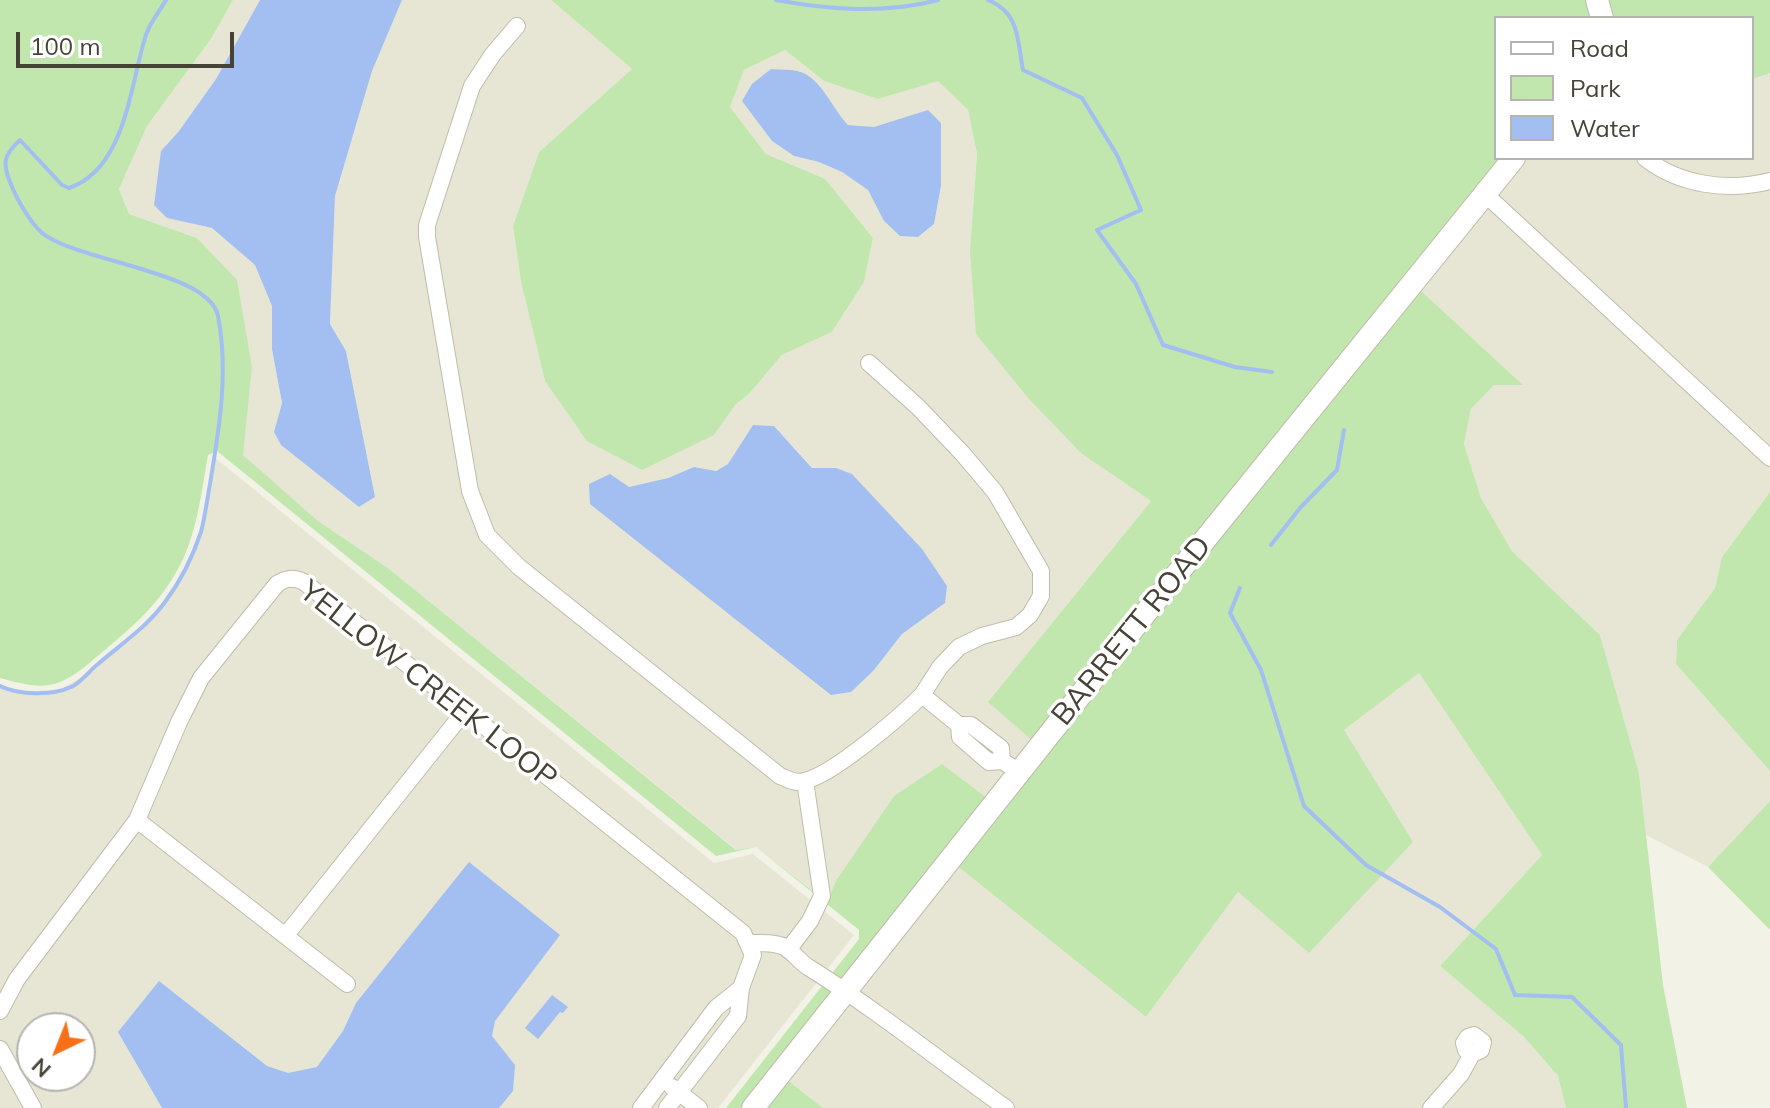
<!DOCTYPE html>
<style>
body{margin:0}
#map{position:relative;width:1770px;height:1108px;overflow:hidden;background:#f3f2e6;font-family:Mulish,sans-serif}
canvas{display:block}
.legend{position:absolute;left:1494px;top:16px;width:260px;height:144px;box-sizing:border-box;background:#fff;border:2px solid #b5b4af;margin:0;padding:10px 14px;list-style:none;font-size:24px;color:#464336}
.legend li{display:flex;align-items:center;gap:16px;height:40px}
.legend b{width:40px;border:2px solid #b5b4af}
.north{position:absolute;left:16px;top:1012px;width:80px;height:80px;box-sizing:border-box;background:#fff;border:2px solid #b5b4af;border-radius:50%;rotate:223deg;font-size:22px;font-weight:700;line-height:32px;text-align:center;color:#464336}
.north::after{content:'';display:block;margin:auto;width:28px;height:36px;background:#f96f18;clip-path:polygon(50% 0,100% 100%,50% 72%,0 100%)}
.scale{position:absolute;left:16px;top:32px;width:218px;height:36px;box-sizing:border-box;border:4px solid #464336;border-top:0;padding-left:10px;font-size:24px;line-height:28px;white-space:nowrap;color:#464336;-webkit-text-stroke:6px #fff;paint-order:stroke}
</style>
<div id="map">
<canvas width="1770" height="1108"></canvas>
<ul class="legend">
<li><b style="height:10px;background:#fff"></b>Road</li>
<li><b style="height:22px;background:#c1e7af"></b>Park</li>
<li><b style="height:22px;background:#a3bef0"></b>Water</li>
</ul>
<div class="north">N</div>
<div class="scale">100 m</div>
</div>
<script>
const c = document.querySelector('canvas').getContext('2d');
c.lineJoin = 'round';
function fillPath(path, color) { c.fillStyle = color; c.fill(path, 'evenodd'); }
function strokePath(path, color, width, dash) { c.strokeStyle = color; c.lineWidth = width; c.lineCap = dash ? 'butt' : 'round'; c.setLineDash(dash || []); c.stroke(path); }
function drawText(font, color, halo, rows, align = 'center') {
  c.font = font + ' Mulish,sans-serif'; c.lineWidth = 7; c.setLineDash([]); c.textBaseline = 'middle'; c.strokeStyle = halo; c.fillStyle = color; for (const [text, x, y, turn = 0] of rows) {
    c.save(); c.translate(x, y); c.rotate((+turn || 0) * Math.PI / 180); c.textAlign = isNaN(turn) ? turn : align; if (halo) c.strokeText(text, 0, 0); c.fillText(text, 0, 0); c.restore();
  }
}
fillPath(new Path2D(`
 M233,0h27l-44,79 -37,52 -18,20 6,67 45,10 43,37 17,41v43l10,54 -8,29 7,13 78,62 16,-10 -29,-146 -16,-27 5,-128 37,-125 30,-71h149l81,69 -93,83 -26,74 8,56 24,99 169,54 22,-31 13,-10 33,-39 50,-23 32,-50 9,-44 -48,-58 -59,-26 -36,-47 14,-37 41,-20 39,31 54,18 60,-19 30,30 9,44 -7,96 112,204 69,47 -162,200 45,41 -46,57 -160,103 -72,-55 -19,3 -349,-282 -70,-47 -76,-66 10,-88 -55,-129 -68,-24 -10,-25 28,-63 64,-87zM819,85l19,30 10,10 26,2 54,-16 13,75 -7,38 -16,13 -18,-1 -16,-15 -16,-31 -26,-18 -23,-10 -25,-6 -22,-15 -30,-41zM753,425l21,1 39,42h23l109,135 -43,31 -28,36 -245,-183 39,-9 26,-11 21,4 13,-7z
 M1770,73v419l-48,65 -7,31 -38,52 -1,24 94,107v30l-62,66 -62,-32 -7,-62 -39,-138 -88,-84 -31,-53 -17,-54 7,-35 23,-24 28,-1 -105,-97 107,-129h228v-79z
 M214,457l500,406 39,-9 101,81 -136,173h-718v-423l23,7 38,-3 22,-13 65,-54 18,-21 23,-41 12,-30zM32,1028h48v48h-48z
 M1419,673l123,182 -102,111 84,71 34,39 8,32h-743l-37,-29 170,-214 190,152 92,-125 71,60 35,-222z`), '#e7e6d5');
fillPath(new Path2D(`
 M0,0h233l-22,39 -64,87 -28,63 10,25 68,24 40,42 15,87 -9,88 75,66 70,47 348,282 20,-3 71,55 9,-21 58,-85 48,-32 46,35 46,-57 -46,-40 163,-201 -69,-47 -53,-55 -53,-65 -6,-84 7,-96 -9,-44 -30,-29 -60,18 -54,-18 -39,-31 -41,20 -14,37 36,47 59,25 48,59 -9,44 -32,50 -50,23 -33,39 -13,10 -22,31 -72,35 -55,-29 -42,-60 -24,-99 -8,-56 26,-74 93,-83 -81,-69h1036l7,18h-98v140h8l-760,950h-18l133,-169v-9l-103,-83 -40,9 -499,-405 -9,4c-6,34 -10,70 -24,102 -20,43 -48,67 -84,97 -12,10 -25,22 -40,28 -19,8 -41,1 -60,-4z
 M1606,0h164v73l-18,6v-61h-142z
 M1417,287l106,98h-29l-23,24 -7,35 17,54 31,53 88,84 39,138 24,212 24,123h-121l-8,-32 -34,-39 -84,-71 102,-111 -123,-182 -75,57 69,112 -104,111 -71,-61 -92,125 -190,-152z
 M1770,492v279l-94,-107 1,-24 38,-52 7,-31z
 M1770,801v129l-62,-63z
 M786,1079l37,29h-60z`), '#c1e7af');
fillPath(new Path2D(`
 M260,0h142l-30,71 -37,125 -5,128 16,27 29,146 -16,10 -78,-62 -7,-13 8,-29 -10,-54v-43l-17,-41 -43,-37 -45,-10 -13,-13 7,-54 18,-20 37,-52z
 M771,69c8,1 18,0 26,2 24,5 35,38 51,54l26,2 54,-17 13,13v63l-7,38 -16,13 -18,-1 -16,-15 -16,-31 -26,-18 -23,-10 -25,-6 -22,-15 -30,-40 10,-17z
 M753,425l21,1 38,42h24l16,6 70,75 25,37 -2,17 -43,31 -28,36 -23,22 -20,3 -241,-191 -1,-20 21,-10 19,13 39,-9 26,-11 22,4 12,-7z
 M469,862l91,73 -65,86 -3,15 23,29 -2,26 -14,17h-337l-44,-76 41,-51 108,85 21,7 29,-6 26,-36 13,-28z
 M552,995l16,12 -5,6 -3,-1 -22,27 -13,-11z`), '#a3bef0');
strokePath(new Path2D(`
 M776,0c54,10 108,14 162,0
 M988,0c32,13 29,39 35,70l59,28 35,57 24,55 -44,20 39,54 27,61 72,22 37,5
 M1271,545l29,-37 37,-38 7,-40
 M1240,588l-10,25 31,57 43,136 62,59 74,42 56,42 19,46 57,2 49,48 5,63
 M0,686c19,9 52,10 71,1 9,-3 19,-17 27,-23 23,-20 49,-37 67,-62 15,-20 28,-46 36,-70 4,-15 6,-32 9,-48 9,-54 19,-112 8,-168 -9,-45 -140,-54 -176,-83 -13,-12 -26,-35 -32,-51 -8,-20 -6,-27 10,-42l42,45 7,3c56,-19 61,-101 76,-150 3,-13 14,-26 21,-38`), '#a3bef0', 4);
const minor = new Path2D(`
 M517,26l-24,28 -21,32 -45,139v12l43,254 17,44 32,32 261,209c8,3 15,8 24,5 29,-6 96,-64 118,-86l37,30
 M1645,158c34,27 83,34 125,23
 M1484,193l286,265
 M869,363l49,44 44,46 33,39 46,79v25l-11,19 -14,12 -34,9 -23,11 -19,20 -18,28
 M1002,761l-1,-13 -30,-23h-12l1,12 29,25 13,-1 18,11
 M137,820l210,164
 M286,935l178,-223
 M748,943c11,0 26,-1 37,4 8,5 15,15 23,20 69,43 132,94 198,141
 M788,950l22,-29 12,-25 -17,-115
 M0,1011l17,-32 120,-159 42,-98 22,-44 76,-94c9,-6 16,-7 27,-2l439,351 10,22 -12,33 -3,28 -71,92
 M0,1049l33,59
 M672,1087l27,21
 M641,1108l75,-100 25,-20
 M1431,1108l30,-34 11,-20 9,-4 2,-8 -9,-7 -6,2 -4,6 2,7 6,4`);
const tertiary = new Path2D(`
 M1597,0l5,18
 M753,1108l395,-498 366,-452`);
strokePath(minor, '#bfbca9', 18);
strokePath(tertiary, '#bfbca9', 24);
strokePath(minor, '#fff', 16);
strokePath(tertiary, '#fff', 22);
drawText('30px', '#464336', '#fff', [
 ["BARRETT ROAD",1132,631,-51],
 ["YELLOW CREEK LOOP",428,685,38]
]);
</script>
